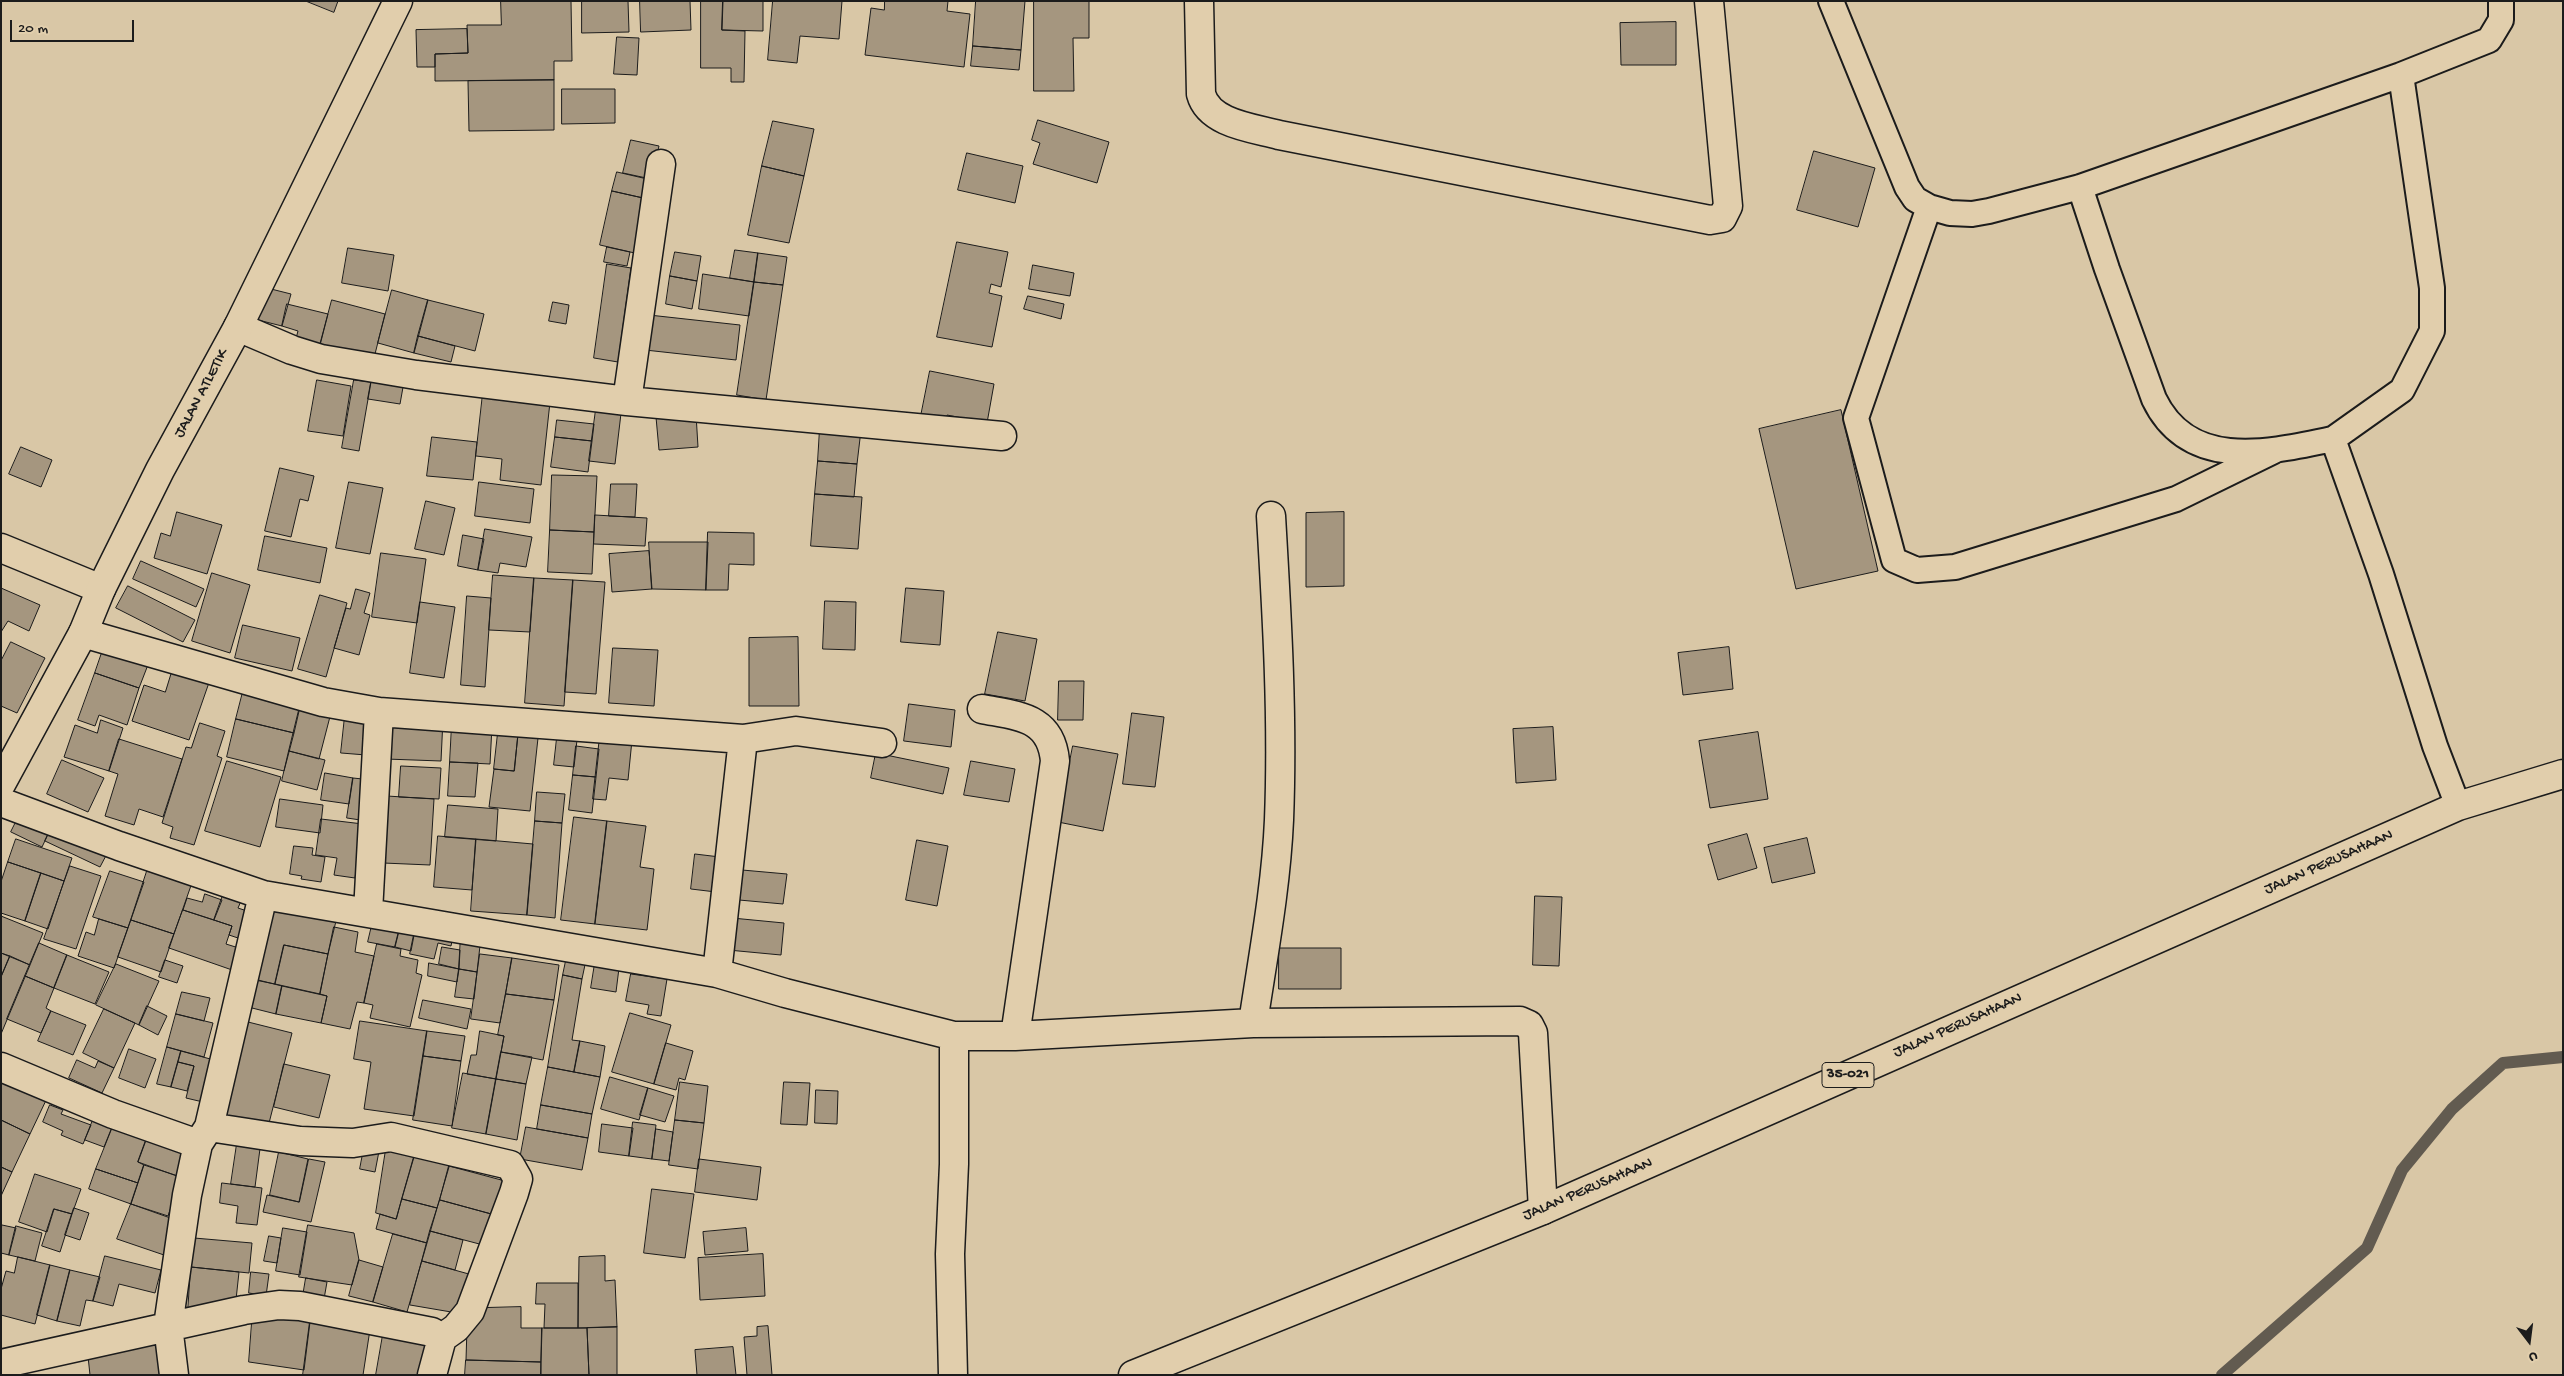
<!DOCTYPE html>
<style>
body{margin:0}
#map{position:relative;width:2564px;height:1376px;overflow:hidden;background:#d9c7a6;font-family:"Gochi Hand",sans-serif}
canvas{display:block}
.frame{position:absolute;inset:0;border:2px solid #1c1c1c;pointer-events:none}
.north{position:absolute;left:2504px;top:1316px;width:50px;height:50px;-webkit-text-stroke:4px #e1ceac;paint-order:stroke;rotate:165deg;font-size:14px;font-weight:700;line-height:20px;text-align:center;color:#1c1c1c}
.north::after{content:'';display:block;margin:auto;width:18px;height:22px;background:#1c1c1c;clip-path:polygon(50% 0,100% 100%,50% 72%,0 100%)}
.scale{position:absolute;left:10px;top:20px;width:124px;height:22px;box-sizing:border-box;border:2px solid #1c1c1c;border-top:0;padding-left:6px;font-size:15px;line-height:18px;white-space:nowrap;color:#1c1c1c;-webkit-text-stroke:4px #e1ceac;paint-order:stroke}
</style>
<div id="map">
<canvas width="2564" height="1376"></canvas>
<div class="frame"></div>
<div class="north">U</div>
<div class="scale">20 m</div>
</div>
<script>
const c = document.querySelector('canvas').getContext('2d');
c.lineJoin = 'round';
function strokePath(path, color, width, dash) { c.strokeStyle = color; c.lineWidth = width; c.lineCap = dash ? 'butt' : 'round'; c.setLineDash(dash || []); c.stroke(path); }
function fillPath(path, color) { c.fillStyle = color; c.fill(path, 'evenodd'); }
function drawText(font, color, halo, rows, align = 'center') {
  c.font = font + ' "Gochi Hand",sans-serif'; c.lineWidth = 4; c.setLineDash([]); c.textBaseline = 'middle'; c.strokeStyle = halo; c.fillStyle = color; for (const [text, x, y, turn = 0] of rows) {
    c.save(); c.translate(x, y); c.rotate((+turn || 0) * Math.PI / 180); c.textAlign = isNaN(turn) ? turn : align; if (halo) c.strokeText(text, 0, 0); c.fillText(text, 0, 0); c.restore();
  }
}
strokePath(new Path2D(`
 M2222,1375l145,-127 35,-78 50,-61 51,-46 60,-6`), '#625b50', 12);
const building = new Path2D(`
 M306,1h32l-4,11z
 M501,1h70l1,60h-18v19l-119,1v-27l33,-1 -1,-28h34z
 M582,1h46l1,31 -47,1z
 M640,1h50l1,29 -50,2z
 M701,1h22l-1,29 23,1 -1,51h-13v-14h-30z
 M723,1h40v30l-41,-1z
 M773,1h69l-3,38 -39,-3 -3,27 -29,-3z
 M885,1h63l-1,10 23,3 -6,53 -99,-12 6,-47 13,2z
 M976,1h49l-4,49 -48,-4z
 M1034,1h55v37h-16l1,53h-40z
 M1676,22v43h-55l-1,-42z
 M467,29l1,24 -33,1v13h-18l-1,-37z
 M617,37l22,1 -2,37 -23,-1z
 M973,46l48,4 -2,20 -48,-4z
 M554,80v50l-85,1 -1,-50z
 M562,89h53v34l-53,1z
 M1038,120l71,22 -12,41 -64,-19 7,-21 -8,-3z
 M773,121l41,8 -10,47 -42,-10z
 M631,140l28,6 -8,33 -28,-6z
 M1814,151l61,17 -17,59 -61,-17z
 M967,153l56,13 -8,37 -57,-13z
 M762,166l42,10 -15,67 -41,-8z
 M617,172l39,9 -4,19 -40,-9z
 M612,191l40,9 -13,54 -39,-9z
 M957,242l51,10 -7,35 -10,-3 -2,9 13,3 -10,51 -55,-10z
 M607,247l23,5 -3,14 -23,-4z
 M348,248l46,7 -6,36 -46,-8z
 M735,250l23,3 -4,29 -24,-4z
 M675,252l26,4 -4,25 -27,-5z
 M758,253l29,4 -4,28 -29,-3z
 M607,264l24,4 -13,94 -24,-4z
 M1033,265l41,8 -4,23 -41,-7z
 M703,274l51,8 -5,34 -50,-7z
 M670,276l27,5 -5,28 -26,-5z
 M754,282l29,3 -17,115 -29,-5z
 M267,288l24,6 -9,32 -24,-6z
 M392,290l36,10 -14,53 -36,-10z
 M1028,296l36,8 -3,15 -37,-10z
 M332,300l53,14 -12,48 -54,-13z
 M428,300l56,14 -9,37 -57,-15z
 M553,302l16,3 -3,19 -17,-3z
 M287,304l41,10 -9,35 -24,-7 3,-11 -16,-5z
 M649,315l91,10 -4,35 -91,-10z
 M418,336l37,10 -4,16 -37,-9z
 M930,371l64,13 -7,39 -40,-8 -2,11 -25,-5z
 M373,372l32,4 -5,28 -32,-5z
 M317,380l34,6 -8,50 -35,-5z
 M354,380l17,2 -12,69 -17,-3z
 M484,384l66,18 -9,83 -41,-5 2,-21 -26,-3z
 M597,402l25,3 -7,59 -26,-3z
 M1841,410l37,161 -82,18 -37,-160z
 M696,414l2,33 -39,3 -3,-33z
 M557,420l37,4 -2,17 -37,-4z
 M820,428l41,2 -4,34 -39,-3z
 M432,437l45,5 -4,38 -46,-4z
 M555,437l37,4 -4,31 -37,-5z
 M21,447l31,13 -11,27 -32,-13z
 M818,461l39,3 -3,33 -39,-3z
 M280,468l34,8 -6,25 -8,-2 -9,38 -26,-6z
 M552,475l45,1 -3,56 -44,-2z
 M349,482l34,6 -13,66 -34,-6z
 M479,482l55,7 -4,34 -55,-7z
 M611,484h26l-2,33 -26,-1z
 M815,494l47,3 -4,52 -47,-3z
 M426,501l29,7 -11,47 -29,-6z
 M177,512l45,13 -15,49 -53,-16 7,-25 9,3z
 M1344,512v74l-38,1v-74z
 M595,515l52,3 -2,28 -51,-2z
 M485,529l47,8 -6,30 -26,-4 -2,10 -20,-3z
 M550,530l44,2 -2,42 -44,-2z
 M708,532l46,1v32l-25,-1 -1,26h-22z
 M463,535l21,4 -6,31 -20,-4z
 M265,536l62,12 -7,35 -62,-13z
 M649,542h59l-2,48 -54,-1z
 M649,551l3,38 -40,3 -3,-38z
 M381,553l45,6 -9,64 -45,-6z
 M141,561l63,28 -8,18 -63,-28z
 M212,573l38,12 -20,68 -38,-12z
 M493,575l41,3 -4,54 -41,-2z
 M534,578l39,2 -9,126 -39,-3z
 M573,580l32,2 -9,112 -31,-2z
 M128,586l67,34 -12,22 -67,-34z
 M1,588l39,17 -11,26 -21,-10 -7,11z
 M906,588l38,3 -4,54 -39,-3z
 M356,589l14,4 -6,20 6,2 -11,40 -25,-7 12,-40 4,1z
 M320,595l27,8 -21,74 -28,-8z
 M467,596l24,2 -6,89 -24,-2z
 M825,601l31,1 -1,48 -32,-1z
 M420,602l35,5 -11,71 -34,-5z
 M243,625l57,13 -8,33 -57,-13z
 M998,632l39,7 -12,62 -40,-7z
 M798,637l1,69h-50v-68z
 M106,641l45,16 -12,31 -44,-15z
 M11,642l34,16 -28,55 -16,-7v-45z
 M1729,647l4,42 -50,6 -5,-42z
 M613,648l45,2 -4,56 -45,-3z
 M175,662l37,12 -23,66 -57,-19 12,-36 21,7z
 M95,673l44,15 -12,37 -28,-10 -4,11 -17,-6z
 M1059,681h25l-1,39h-25z
 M245,684l57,14 -8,35 -58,-14z
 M302,698l31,7 -14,54 -30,-8z
 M909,704l46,6 -4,37 -47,-6z
 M1132,713l32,4 -9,70 -32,-3z
 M345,716l25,2 -4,37 -25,-2z
 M387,717l56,2 -2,42 -55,-2z
 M236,719l58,14 -10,38 -57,-14z
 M101,720l22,8 -14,43 -45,-14 11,-32 22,8z
 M200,723l25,8 -8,25 5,2 -28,87 -24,-7 3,-11 -11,-4 24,-76 5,1z
 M452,724l40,2 -2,38 -40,-2z
 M499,724l20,2 -5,45 -20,-2z
 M519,726l20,3 -9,82 -41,-4 5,-38 20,2z
 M1553,727l3,53 -40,3 -3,-54z
 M558,729l20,2 -4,36 -20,-2z
 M1758,732l10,67 -58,9 -11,-67z
 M600,736l32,4 -4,40 -19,-2 -3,22 -13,-1z
 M119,739l63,20 -19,58 -24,-8 -5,16 -29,-9 13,-42 -9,-3z
 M576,746l23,3 -3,28 -23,-2z
 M1073,746l45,8 -15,77 -45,-9z
 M289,751l36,9 -8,30 -35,-9z
 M876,753l73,15 -6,26 -72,-16z
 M62,760l42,18 -16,34 -41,-18z
 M227,761l54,16 -21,70 -55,-16z
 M971,761l44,8 -6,33 -45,-7z
 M450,762l28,1 -3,34 -27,-1z
 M401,766l40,2 -2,31 -40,-2z
 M325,773l28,5 -4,26 -28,-4z
 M573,775l23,2 -4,36 -23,-3z
 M353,778l19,2 -5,41 -20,-3z
 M537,792l28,2 -3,29 -27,-2z
 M387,796l47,3 -4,66 -47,-2z
 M280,799l43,6 -3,28 -44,-6z
 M448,805l50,4 -2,32 -51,-4z
 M22,810l31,14 -11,23 -31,-15z
 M574,817l33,4 -12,103 -34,-4z
 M321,819l42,5 -8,54 -21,-3 3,-17 -21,-3z
 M535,821l27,2 -7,95 -28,-3z
 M607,821l39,5 -6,41 14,2 -7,61 -52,-6z
 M53,824l57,24 -10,19 -55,-26z
 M1747,834l10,34 -39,12 -10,-35z
 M438,836l38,3 -4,51 -38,-3z
 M1807,838l8,35 -43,10 -8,-35z
 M16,839l56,19 -8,23 -56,-19z
 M476,839l57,5 -6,71 -56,-4z
 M917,840l31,6 -11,60 -31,-6z
 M294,846l19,2 -1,7 13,2 -4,25 -20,-3 1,-3 -12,-2z
 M695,854l25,3 -4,35 -25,-3z
 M8,862l33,11 -16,48 -24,-8v-31z
 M150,862l44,15 -20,57 -43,-14z
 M70,866l31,10 -25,73 -32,-10z
 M742,870l45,4 -4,30 -44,-4z
 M110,871l34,11 -16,46 -35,-11z
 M41,873l23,8 -16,48 -23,-8z
 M205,894l17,6 -8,20 -31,-10 4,-12 15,4z
 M223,895l18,6 -3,7 15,5 -9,27 -15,-5 3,-9 -18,-6z
 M1535,896l27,1 -3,69 -26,-1z
 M266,907l70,14 -8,33 -44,-9 -9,39 -25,-5z
 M183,910l49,16 -6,18 16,5 -7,22 -66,-23z
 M1,916l42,17 -13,32 -29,-12z
 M732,918l52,5 -3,32 -53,-5z
 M99,919l29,9 -14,40 -36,-12 8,-24 8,3z
 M131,920l43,14 -13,38 -43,-15z
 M373,921l27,6 -5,20 -27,-5z
 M334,927l24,5 -3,20 19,4 -10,47 -7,-1 -7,27 -29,-6 6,-27 -7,-2z
 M400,927l15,3 -4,21 -16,-4z
 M415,930l39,1 -3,15 -13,-3 -4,16 -24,-5z
 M461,935l20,2 -4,35 -18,-3z
 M39,943l28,12 -13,33 -29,-12z
 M377,944l24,5 -1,7 18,4 -2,13 6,2 -12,52 -40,-9 3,-13 -9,-2z
 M284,945l44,9 -8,40 -45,-10z
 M442,947l18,3 -1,19 -20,-5z
 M1279,948h62v41h-62z
 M1,953l9,3 -9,21z
 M480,954l32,4 -12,65 -29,-4z
 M67,955l42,17 -14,32 -41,-16z
 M10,956l20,9 -29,69v-57z
 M567,956l19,4 -4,19 -19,-4z
 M596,957l24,3 -4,32 -25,-4z
 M512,958l47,7 -5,35 -48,-6z
 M165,960l18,6 -6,17 -18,-6z
 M429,963l30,6 -2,13 -29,-6z
 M116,964l43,17 -20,44 -43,-20z
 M459,969l18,3 -3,27 -19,-2z
 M631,974l36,5 -6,37 -14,-2 2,-9 -23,-4z
 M563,975l19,4 -10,61 8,1 -6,31 -26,-5z
 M25,976l29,12 -8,20 5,3 -10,22 -34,-14z
 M258,980l24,6 -6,28 -24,-6z
 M282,986l45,10 -6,27 -45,-9z
 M182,992l28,6 -6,23 -28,-7z
 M506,994l48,6 -11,60 -42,-8 3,-16 -6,-1z
 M423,1000l48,9 -4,20 -48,-11z
 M147,1006l20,10 -9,19 -19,-10z
 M104,1009l31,14 -21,45 -31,-15z
 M51,1011l35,14 -13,30 -35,-14z
 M630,1013l41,12 -17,59 -42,-12z
 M176,1014l37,9 -9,34 -37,-10z
 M244,1021l48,12 -24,94 -48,-11z
 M360,1021l67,10 -13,85 -50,-7 7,-47 -17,-3z
 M427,1031l38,5 -4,25 -38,-5z
 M480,1031l24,5 -8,43 -29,-5 4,-19h5z
 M580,1041l25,5 -5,31 -26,-5z
 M666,1043l27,8 -8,29 -6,-2 -3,12 -22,-6z
 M167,1047l14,4 -10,36 -14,-3z
 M129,1049l27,10 -11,29 -26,-10z
 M181,1051l33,9 -11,42 -17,-4 8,-32 -16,-4z
 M501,1052l31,5 -6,27 -30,-5z
 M423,1056l38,5 -9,65 -39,-6z
 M77,1060l18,8 3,-7 16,7 -12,25 -33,-15z
 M178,1062l16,4 -7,25 -16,-4z
 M284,1064l46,11 -11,43 -45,-11z
 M548,1067l52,10 -8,37 -51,-9z
 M6,1073l43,21 -19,40 -29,-14v-37z
 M463,1073l33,6 -10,55 -34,-6z
 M610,1077l38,11 -9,32 -38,-11z
 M496,1079l30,5 -9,56 -31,-6z
 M680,1082l28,4 -4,37 -29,-3z
 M784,1082l26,1 -3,42 -26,-1z
 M648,1088l26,8 -9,26 -25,-7z
 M816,1090l22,1 -1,33 -22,-1z
 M50,1105l13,5 -2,4 30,11 -8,19 -22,-9 2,-4 -20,-9z
 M541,1105l51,9 -4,24 -51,-9z
 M116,1119l33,13 -11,30 6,3 -6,18 -42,-14z
 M1,1120l29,14 -18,38 -11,-5z
 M93,1120l19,7 -8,20 -19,-7z
 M675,1120l29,3 -6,46 -29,-4z
 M633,1122l23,3 -4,34 -23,-3z
 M602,1124l31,4 -4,28 -30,-4z
 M526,1127l62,11 -6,32 -62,-11z
 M656,1129l17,3 -4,29 -17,-2z
 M149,1132l38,13 -10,31 -39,-14z
 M238,1137l23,4 -6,46 -24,-3z
 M365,1143l15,3 -5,26 -15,-3z
 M387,1143l29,7 -20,69 -20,-6z
 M416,1150l35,10 -14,48 -35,-9z
 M279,1152l29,7 -9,43 -29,-7z
 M309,1159l16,3 -14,60 -48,-10 4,-17 32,7z
 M699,1159l62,8 -4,33 -62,-8z
 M144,1165l37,12 -13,39 -37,-12z
 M449,1166l56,15 -10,34 -55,-15z
 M1,1167l11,5 -11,24z
 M96,1169l42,14 -7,21 -42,-15z
 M35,1174l46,15 -9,25 -18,-5 -7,23 -28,-10z
 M222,1183l40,5 -5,37 -21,-2 2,-17 -18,-3z
 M652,1189l42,5 -9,64 -41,-5z
 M402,1199l35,9 -10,35 -51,-14 4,-15 16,5z
 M440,1200l55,15 -8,31 -57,-15z
 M131,1204l45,16 -12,35 -47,-16z
 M74,1208l15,5 -9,27 -15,-5z
 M54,1209l18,5 -12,38 -18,-6z
 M2,1225l14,3 -7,27 -8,-2z
 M308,1225l46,8 5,27 -7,25 -53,-8z
 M16,1226l26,7 -7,28 -26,-6z
 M283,1228l24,4 -7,43 -24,-4z
 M746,1228l2,23 -43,4 -2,-23z
 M430,1231l33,9 -8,30 -33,-9z
 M393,1234l34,9 -20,69 -34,-10z
 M269,1236l12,2 -4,25 -13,-2z
 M194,1238l58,5 -3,30 -58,-6z
 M763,1254l2,42 -65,4 -2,-42z
 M105,1256l56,14 -6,23 -36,-9 -6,22 -20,-5z
 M605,1256v25l10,-1 2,47 -39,1 1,-71z
 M18,1257l32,8 -15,59 -34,-9v-26l5,-18 8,2z
 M359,1260l24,7 -10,35 -24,-6z
 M422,1261l54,15 -13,38 -53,-9z
 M50,1265l20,5 -13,51 -20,-6z
 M191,1267l48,5 -4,37 -47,3z
 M70,1270l30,7 -7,24 -7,-1 -6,26 -23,-5z
 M251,1272l18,2 -3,22 -17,-3z
 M306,1278l21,4 -3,17 -21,-3z
 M537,1283h41v45h-34l1,-24h-9z
 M521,1307v21h21l-1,34 -75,-2 1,-33 14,-19z
 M253,1309l58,5 -7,56 -55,-8z
 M311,1314l60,9 -8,52h-60z
 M768,1326l4,49h-25l-3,-38 13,-1v-9z
 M617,1327v48h-28l-2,-47z
 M542,1328h45l2,47h-48z
 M384,1329l43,7 -6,39h-45z
 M157,1338l5,37h-72l-3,-28z
 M733,1347l3,28h-39l-2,-25z
 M466,1360l75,2v13h-76z`);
fillPath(building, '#a5967f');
strokePath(building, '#1c1c1c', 1);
const lane = new Path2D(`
 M1831,1l76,186 8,12 14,8 21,6 22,1 17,-3 91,-24 321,-112
 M2080,187l27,82 47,130c35,73 116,53 179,40
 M1929,207l-73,211 38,142 23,10 38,-3 221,-68 98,-48
 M2458,806l-23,-60 -54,-172 -48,-135 69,-49 30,-59v-43l-31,-213 88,-35 12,-20v-19`);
const street = new Path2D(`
 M1199,1l2,93c8,30 53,34 78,41l431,85 12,-2 6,-12 -19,-205
 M238,327l54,23 29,9 95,16 211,26 375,35
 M627,401l34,-237
 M1,548l100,41
 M83,633l240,69 56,10 364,27 53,-8 86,12
 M982,709c35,7 69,7 73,52l-40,275
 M1,802l118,44 144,49 454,78 68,20 169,43h61l238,-13 267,-2 9,4 4,8 10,177
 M368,912l11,-200
 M717,973l26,-234
 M1253,1023c10,-67 23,-135 26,-203 4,-101 -2,-203 -8,-304
 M1,1067l112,47 85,30
 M209,1127l91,14 53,2 38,-6 119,28 8,14 -4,14 -44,118 -14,17 -14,10
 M1,1364l243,-54 35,-5 21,1 132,26 10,6 -10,37
 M174,1375l-6,-49 19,-131 11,-51 11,-17 54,-232
 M953,1375l-3,-121 4,-90v-128`);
const secondary = new Path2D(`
 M1,784l82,-151 18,-44 59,-119 78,-143 160,-326`);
const primary = new Path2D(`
 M1133,1375l410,-165 915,-404 105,-32`);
strokePath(lane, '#1c1c1c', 28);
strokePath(street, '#1c1c1c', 31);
strokePath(secondary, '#1c1c1c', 31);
strokePath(primary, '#1c1c1c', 31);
strokePath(lane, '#e1ceac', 24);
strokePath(street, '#e1ceac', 28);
strokePath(secondary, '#e1ceac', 28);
strokePath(primary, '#e1ceac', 28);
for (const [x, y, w] of [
 [1848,1075,52]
]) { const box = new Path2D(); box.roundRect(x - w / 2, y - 12.5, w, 25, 4); c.fillStyle = '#e1ceac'; c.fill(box); strokePath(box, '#1c1c1c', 1); }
drawText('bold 15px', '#1c1c1c', null, [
 ["35-021",1848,1075]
]);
drawText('16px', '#1c1c1c', '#e1ceac', [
 ["JALAN ATLETIK",202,394,-62],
 ["JALAN PERUSAHAAN",2329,863,-24],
 ["JALAN PERUSAHAAN",1958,1026,-24],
 ["JALAN PERUSAHAAN",1588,1190,-23]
]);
</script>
